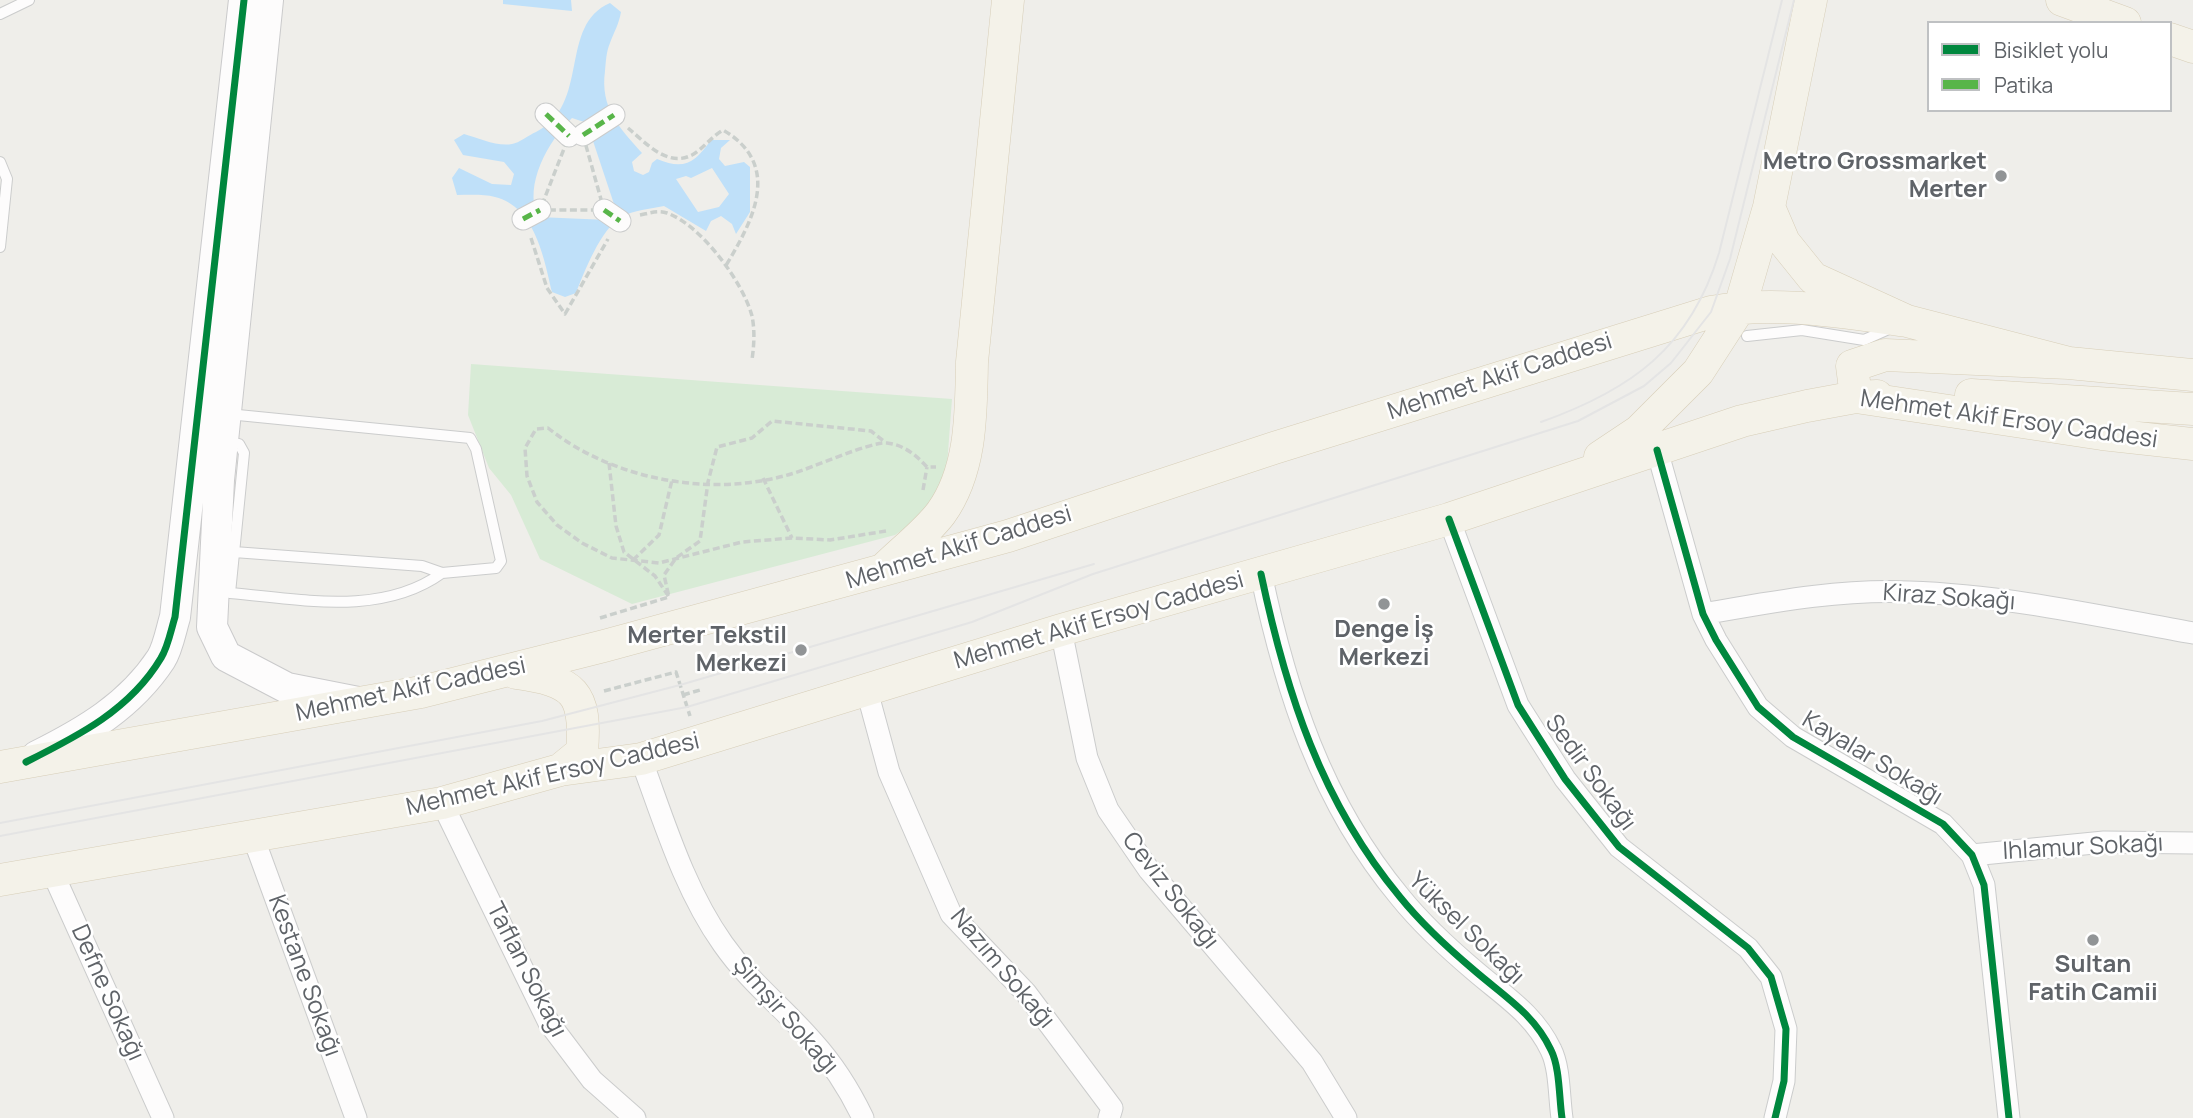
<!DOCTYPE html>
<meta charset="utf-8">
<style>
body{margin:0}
#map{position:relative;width:2193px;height:1118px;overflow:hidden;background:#efeeea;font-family:Manrope,sans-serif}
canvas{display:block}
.legend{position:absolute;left:1927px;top:21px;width:245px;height:91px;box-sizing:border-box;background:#fff;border:2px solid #bfc1c3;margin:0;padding:9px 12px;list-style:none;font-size:21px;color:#5f6368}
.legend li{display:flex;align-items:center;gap:14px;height:35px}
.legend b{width:35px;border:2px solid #bfc1c3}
</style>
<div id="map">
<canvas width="2193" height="1118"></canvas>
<ul class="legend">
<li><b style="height:9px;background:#00873e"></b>Bisiklet yolu</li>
<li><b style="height:9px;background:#58b549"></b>Patika</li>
</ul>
</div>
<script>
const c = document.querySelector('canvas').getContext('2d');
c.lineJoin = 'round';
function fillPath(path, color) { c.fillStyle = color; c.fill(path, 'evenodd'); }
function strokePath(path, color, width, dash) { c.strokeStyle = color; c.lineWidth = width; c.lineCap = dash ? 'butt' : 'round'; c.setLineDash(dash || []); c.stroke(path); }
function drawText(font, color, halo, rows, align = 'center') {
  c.font = font + ' Manrope,sans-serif'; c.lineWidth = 5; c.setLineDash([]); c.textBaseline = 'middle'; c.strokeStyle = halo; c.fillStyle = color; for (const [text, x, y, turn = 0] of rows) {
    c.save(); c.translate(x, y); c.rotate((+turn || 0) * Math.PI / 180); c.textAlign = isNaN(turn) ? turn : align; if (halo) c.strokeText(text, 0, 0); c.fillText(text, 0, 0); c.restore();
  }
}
fillPath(new Path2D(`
 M471,364l481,35 -6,80 -21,36 -30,20 -263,69 -92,-45 -29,-64 -22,-27 -21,-53z`), '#d8ebd6');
fillPath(new Path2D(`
 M503,0h68l1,11 -69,-7z
 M610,3l11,9c-2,12 -7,20 -11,31 -4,9 -4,19 -5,28 -5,37 14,56 37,82l-10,9 2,9 9,4 6,-3 3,-9 5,-4c28,12 38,3 54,-19h19l-9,8 -2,11 6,7 19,-4 6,5v45l-14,22 -4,-10 -11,-8 -10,5 -5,10 -42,-25c-14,3 -30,4 -43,11 -20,12 -37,55 -45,76l-11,4 -13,-5c-8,-34 -17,-85 -57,-95 -11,-3 -26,-2 -38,-2l-5,-17 7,-10 33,16 19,1 3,-11 -10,-12 -41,-7 -9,-15 10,-6c14,4 34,13 48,10 7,-1 17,-9 24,-12 55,-27 22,-107 74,-129zM572,118l15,5 28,84 -7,13 -70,-3c-15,-32 11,-77 34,-99zM712,168l17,26 -10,13 -21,5 -22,-33 10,-3 5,2z`), '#bfe0f9');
const lane = new Path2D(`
 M0,14l29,-14
 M0,162l7,17 -7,68
 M1747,336l55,-6 62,10 27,-12
 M228,414l242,24 6,11 25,112 -5,7 -54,5 -20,-7 -188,-14
 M224,443l15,1 5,9 -14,140c70,6 151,24 212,-20`);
const street = new Path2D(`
 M546,114l23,22
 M583,135l31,-20
 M604,210l16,11
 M523,219l17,-9
 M1657,450l46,164 13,26 42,67 35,30 150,87 29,31 12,30 25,233
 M1449,519l69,186 47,74 54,68 129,101 23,29 15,52 -2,52 -9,37
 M1261,574c25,118 60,228 139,323 21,26 49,52 75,74 29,25 59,43 76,79 9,18 8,48 11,68
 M1703,614c69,-12 136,-25 206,-22 96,3 190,24 284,41
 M1061,630l26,128 21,52 41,60 163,192 34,56
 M867,691l22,81 62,142 75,79 86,115 -3,10
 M641,759c23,62 43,130 82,185 28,40 60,63 90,98 20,22 37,49 50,76
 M442,803l107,220 43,57 43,38
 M252,834l104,284
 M1972,855l132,-13 89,1
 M51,869l112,249`);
const secondary = new Path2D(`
 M268,0l-49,480 -7,147 14,29 61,32 71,14
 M37,756c48,-24 93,-50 124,-97 7,-11 10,-29 14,-42l69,-617`);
const primary = new Path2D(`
 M2062,0l63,23
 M2170,39l23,8
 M1769,207l15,35 29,36 94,43 162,42 124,12
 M1971,395l222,14
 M1877,396l-21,1 -4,-31 33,-11 184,8
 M1600,457l39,-26 59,-59 42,-65 29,-100 42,-207
 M884,569c18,-18 42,-36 57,-56 31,-43 30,-101 31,-151l36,-362
 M516,673c58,8 71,19 66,79l-22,18
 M0,767l421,-75 183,-46 404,-110 266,-88 437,-136c66,-12 130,0 196,9
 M0,880l442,-77 118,-33 81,-11 420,-129 388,-111 293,-98 65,-15 49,-9 246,37 91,10`);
strokePath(lane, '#cbcccc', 12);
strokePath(street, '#cbcccc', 23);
strokePath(secondary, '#cacacb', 32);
strokePath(primary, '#d7ceb8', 33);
strokePath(new Path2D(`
 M628,128c17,14 39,40 64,27 11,-6 19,-18 31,-25 60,35 30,91 2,137
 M583,135l21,75h-64l29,-74z
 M640,215c10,-2 18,-5 27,-2 34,12 76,69 85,103 3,15 2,29 0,44
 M531,238l16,50 18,26 43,-75
 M609,463l7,63 8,26 31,24 14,21 -5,-22 12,-17 24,-17 8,-59 9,-35 35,-9 20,-17 99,10 14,11
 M763,478l29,60
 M923,490l4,-23
 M886,531l-56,9 -38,-2 -50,4 -83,21 -47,-5 -30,-15 -25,-18 -20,-23 -10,-26 -2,-28 11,-19 12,-1c65,52 163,70 243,46 19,-5 80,-33 96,-31 17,2 29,12 40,24h9
 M633,560l26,-25 13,-55
 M600,618l69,-21
 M604,691l72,-19 14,44
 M683,695l17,-5`), '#cacfcc', 3.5, [7, 3.5]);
strokePath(lane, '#fdfcfc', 10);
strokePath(street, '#fdfcfc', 21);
strokePath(secondary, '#fdfcfc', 30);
strokePath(primary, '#f4f2e9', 32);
strokePath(new Path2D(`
 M1541,422c90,-32 149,-74 178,-169l63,-253
 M0,823l542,-102 138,-36 414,-121
 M0,836l687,-129 285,-85 121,-48 485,-153 66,-35 27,-23 40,-51 19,-53 64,-259`), '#e4e4e4', 2);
strokePath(new Path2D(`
 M546,114l23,22
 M583,135l31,-20
 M604,210l16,11
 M523,219l17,-9`), '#58b549', 5, [10, 5]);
strokePath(new Path2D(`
 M1657,450l46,164 13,26 42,67 35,30 150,87 29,31 12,30 25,233
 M1449,519l69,186 47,74 54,68 129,101 23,29 15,52 -2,52 -9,37
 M1261,574c25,118 60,228 139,323 21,26 49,52 75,74 29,25 59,43 76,79 9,18 8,48 11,68
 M26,762c52,-26 104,-52 135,-104 7,-11 10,-28 14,-41l69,-617`), '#00873e', 7);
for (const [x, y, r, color] of [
 [2001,176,7,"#919496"],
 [1384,604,7,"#919496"],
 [801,650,7,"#919496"],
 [2093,940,7,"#919496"]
]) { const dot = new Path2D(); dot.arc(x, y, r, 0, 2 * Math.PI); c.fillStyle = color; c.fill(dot); strokePath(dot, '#fff', 2.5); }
drawText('bold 24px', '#5f6368', '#fff', [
 ["Metro Grossmarket",1987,162],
 ["Merter",1987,190],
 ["Denge İş",1384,630,"center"],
 ["Merkezi",1384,658,"center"],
 ["Merter Tekstil",787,636],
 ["Merkezi",787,664],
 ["Sultan",2093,965,"center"],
 ["Fatih Camii",2093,993,"center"]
], 'right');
drawText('24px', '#5f6368', '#fff', [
 ["Mehmet Akif Caddesi",1500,377,-18],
 ["Mehmet Akif Ersoy Caddesi",2009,420,8],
 ["Mehmet Akif Caddesi",959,548,-17],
 ["Kiraz Sokağı",1949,598,4],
 ["Mehmet Akif Ersoy Caddesi",1099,621,-16],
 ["Mehmet Akif Caddesi",411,690,-12],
 ["Kayalar Sokağı",1872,759,31],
 ["Sedir Sokağı",1590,773,54],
 ["Mehmet Akif Ersoy Caddesi",553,775,-13],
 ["Ihlamur Sokağı",2083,848,-3],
 ["Ceviz Sokağı",1170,891,52],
 ["Yüksel Sokağı",1466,929,44],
 ["Nazım Sokağı",1002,969,50],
 ["Taflan Sokağı",526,970,63],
 ["Kestane Sokağı",304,976,70],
 ["Defne Sokağı",107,993,66],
 ["Şimşir Sokağı",785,1016,49]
]);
</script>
